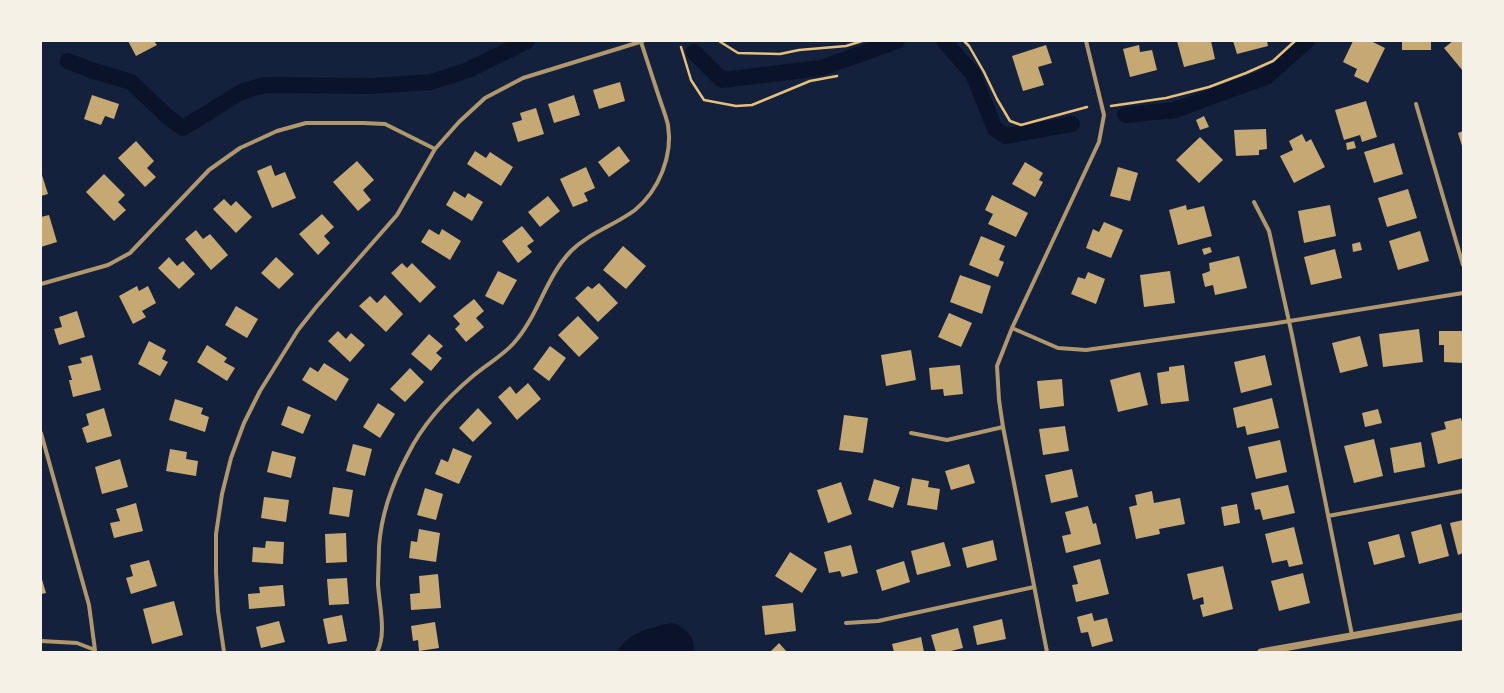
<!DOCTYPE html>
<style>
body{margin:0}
#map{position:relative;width:1504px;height:693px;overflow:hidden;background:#14213d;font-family:"Source Sans 3",sans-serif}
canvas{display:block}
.frame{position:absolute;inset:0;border:42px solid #f6f1e7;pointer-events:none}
</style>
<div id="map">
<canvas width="1504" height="693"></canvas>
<div class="frame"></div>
</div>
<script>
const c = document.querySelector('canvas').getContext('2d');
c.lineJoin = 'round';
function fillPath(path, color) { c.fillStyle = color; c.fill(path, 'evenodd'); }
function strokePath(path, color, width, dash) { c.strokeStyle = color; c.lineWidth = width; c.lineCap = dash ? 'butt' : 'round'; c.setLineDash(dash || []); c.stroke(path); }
fillPath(new Path2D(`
 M672,623c13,4 25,15 21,29h-76c11,-20 35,-25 55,-29z`), '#0b132b');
strokePath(new Path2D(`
 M944,41l29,33 22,55 11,7 66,-12
 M694,52l28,28 99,-12 76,-27
 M68,61l23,9 40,12 38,36 14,10 58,-36 23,-7 107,1 60,-4 37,-12 59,-29
 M1125,115l50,-5 91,-33 41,-36`), '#0b132b', 16);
fillPath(new Path2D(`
 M128,41h26l3,4 -21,11z
 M1177,41h34l4,18 -31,8z
 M1233,41h34l1,5 -31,8z
 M1353,41h18l14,7 -17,35 -14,-7 3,-7 -14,-7z
 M1402,41h29v9h-29z
 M1453,41h10v30l-19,-23z
 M1046,45l6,18 -14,4 6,18 -21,6 -11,-35z
 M1139,45l1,7 12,-2 5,20 -27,7 -7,-28z
 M620,82l5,19 -26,8 -6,-19z
 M92,95l27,9 -5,15 -9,-3 -4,9 -17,-6z
 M574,95l6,20 -26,8 -6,-19z
 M1366,101l11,36 -15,5 -2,-7 -16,5 -9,-30z
 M536,108l8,26 -26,8 -6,-19 10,-3 -2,-7z
 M1204,116l5,11 -9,3 -4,-10z
 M1266,129l1,20 -8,1v5l-23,1 -2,-26z
 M1463,131v18l-5,-16z
 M1302,134l4,8 5,-3 14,28 -31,16 -14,-27 13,-6 -4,-9z
 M1200,137l23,23 -24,23 -23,-23z
 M136,141l18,20 -7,7 9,9 -11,10 -27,-29z
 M1354,141l2,7 -9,2 -1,-7z
 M1394,143l9,31 -29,9 -10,-31z
 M619,146l11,15 -21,16 -11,-15z
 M475,151l11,7 4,-6 23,15 -12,19 -34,-22z
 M357,161l17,19 -11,10 8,10 -13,11 -25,-29z
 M1025,162l18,11 -4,7 4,2 -8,15 -23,-13z
 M271,165l4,11 10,-4 11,26 -24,10 -15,-37z
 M586,167l9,21 -11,5 4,8 -15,6 -13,-28z
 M1118,167l20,6 -8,28 -20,-5z
 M41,172l7,22 -7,2z
 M104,174l21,21 -7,7 8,8 -12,11 -28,-29z
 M1408,189l9,29 -30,9 -9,-29z
 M454,191l11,7 3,-5 15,9 -11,19 -26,-16z
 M992,195l36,18 -12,24 -28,-13 5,-10 -8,-4z
 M548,196l12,15 -20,16 -12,-15z
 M224,199l7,7 5,-5 16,16 -16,16 -23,-24z
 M1186,205l1,5 17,-4 8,30 -34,9 -9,-35z
 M1330,205l6,31 -32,7 -6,-32z
 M322,214l12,13 -10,9 6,7 -12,12 -19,-21z
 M49,215l8,27 -16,5v-30z
 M1104,222l19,8 -12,28 -25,-10 7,-19 6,3z
 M522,226l12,15 -7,5 5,6 -14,11 -16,-22z
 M429,229l10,6 3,-6 19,12 -11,19 -29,-18z
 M196,230l7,9 7,-5 18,21 -17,15 -26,-31z
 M1420,231l9,30 -31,9 -9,-29z
 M981,236l24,10 -6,14 5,2 -6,15 -29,-12z
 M1360,242l2,8 -9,2 -1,-8z
 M623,246l23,20 -20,23 -23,-19z
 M1210,247l2,5 -8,3 -2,-6z
 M1335,249l7,29 -31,7 -7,-28z
 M1239,256l8,32 -32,7 -2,-10 -8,2 -3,-13 8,-3 -1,-8z
 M169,257l8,9 6,-5 12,13 -16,15 -21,-21z
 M276,257l18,17 -15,15 -18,-16z
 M402,263l5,5 5,-5 24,24 -16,16 -29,-30z
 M498,271l19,9 -14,25 -18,-9z
 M1170,271l5,32 -31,4 -4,-32z
 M1088,272l17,7 -9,25 -25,-10 7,-17 7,2z
 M960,275l31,11 -9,28 -32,-12z
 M599,283l19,20 -20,19 -23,-24 13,-12 4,3z
 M137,286l2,5 9,-5 8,17 -14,8 4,6 -13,7 -14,-28z
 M385,295l18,19 -17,18 -27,-26 11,-10 7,7z
 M474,299l10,12 -8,7 8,9 -18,15 -11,-13 5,-5 -7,-8z
 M236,306l22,13 -11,19 -22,-13z
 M77,311l8,26 -26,8 -5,-16 8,-2 -3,-10z
 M949,313l23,10 -11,24 -23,-10z
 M578,316l21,22 -20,19 -21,-22z
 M1419,329l4,33 -40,5 -4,-33z
 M338,331l8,8 5,-6 14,12 -15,17 -22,-21z
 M1439,331h24v32l-19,-1v-17h-5z
 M429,334l14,12 -7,7 6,5 -11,13 -20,-17z
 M1360,336l8,30 -28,7 -8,-30z
 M149,341l17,9 -4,9 6,3 -8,14 -22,-12z
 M207,345l20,13 -3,4 11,6 -8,13 -30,-19z
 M550,346l16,12 -17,23 -16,-12z
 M911,350l5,30 -30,6 -5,-31z
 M92,355l9,35 -28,7 -4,-17h3l-4,-14 14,-3 -2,-5z
 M1265,355l7,30 -31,8 -7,-31z
 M324,363l25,16 -13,22 -34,-21 8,-13 8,5z
 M960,365l3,29 -19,2 -1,-7 -12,1 -2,-22z
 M1184,365l5,36 -28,3 -4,-31 12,-2v-4z
 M410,368l14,14 -19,20 -15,-13z
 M1140,372l8,33 -30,7 -8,-32z
 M1062,379l2,27 -24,3 -3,-28z
 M528,383l13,16 -24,21 -19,-23 12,-11 6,8z
 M1272,398l7,30 -32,7 -2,-9 -8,2 -4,-20z
 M175,399l28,9 -2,6 8,3 -4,15 -36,-12z
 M378,403l17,11 -15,24 -17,-11z
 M288,406l23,9 -8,19 -22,-9z
 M104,408l8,28 -25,7 -5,-15 7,-3 -3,-11z
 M478,408l14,15 -19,19 -14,-14z
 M1378,409l4,14 -17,4 -3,-14z
 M844,415l24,3 -5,35 -24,-3z
 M1461,418l2,8v32l-25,6 -7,-31 15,-4 -2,-7z
 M1065,426l4,25 -26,4 -4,-26z
 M1374,439l9,37 -29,7 -10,-37z
 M1280,440l7,32 -31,7 -8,-32z
 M1421,442l4,25 -31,6 -4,-25z
 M353,444l19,5 -7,27 -19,-5z
 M453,448l19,8 -13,28 -24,-10 6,-15 7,3z
 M170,449l17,3 -1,7 12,2 -2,15 -30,-5z
 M272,451l24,6 -5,21 -24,-6z
 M120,459l8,28 -26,7 -7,-27z
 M969,464l6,19 -24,7 -6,-19z
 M1072,469l6,28 -27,6 -6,-28z
 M912,478l17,3 -1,6 12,2 -3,21 -30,-5z
 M874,479l26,8 -7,21 -25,-8z
 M841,482l11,32 -24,9 -11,-33z
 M1288,485l7,28 -32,7 -3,-11 -5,1 -4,-17z
 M333,487l20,3 -4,27 -20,-3z
 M425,488l18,6 -7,26 -19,-5z
 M1152,491l2,12 26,-5 5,26 -26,5 1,5 -24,5 -7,-32 8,-2 -2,-10z
 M264,497l25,3 -3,22 -25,-4z
 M136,503l7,28 -29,7 -4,-15 10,-2 -4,-12z
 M1237,504l3,19 -16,3 -3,-19z
 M1088,506l5,18 3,-1 5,21 -35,9 -4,-17 9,-2 -6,-22z
 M1463,520v33l-5,2 -8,-32z
 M1441,524l8,32 -30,8 -8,-32z
 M1294,527l9,37 -14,3 -2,-7 -15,3 -7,-29z
 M419,529l21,4 -4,29 -27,-4 2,-17 6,1z
 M346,533l1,29 -21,1 -1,-29z
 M1399,534l6,23 -31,8 -6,-23z
 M993,540l4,20 -30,8 -5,-20z
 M266,541l18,1 -1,22 -31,-2 1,-15 12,1z
 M944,542l7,24 -34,9 -6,-24z
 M851,545l7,28 -16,4 -2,-6 -11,2 -5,-21z
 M790,552l27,17 -15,24 -27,-17z
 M1100,559l9,35 -33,8 -4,-17 6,-1 -5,-18z
 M149,560l8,26 -26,8 -5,-16 7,-2 -3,-11z
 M904,561l6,21 -28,9 -6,-21z
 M1223,566l10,43 -30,8 -3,-12 4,-1 -1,-7 -10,3 -6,-26z
 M1303,573l7,30 -31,8 -8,-30z
 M438,574l3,34 -30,2 -1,-16 10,-1 -1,-17z
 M41,576l5,17 -5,1z
 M347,578l2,26 -20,1 -2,-26z
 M283,585l2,21 -36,3 -1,-15 12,-1 -1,-6z
 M174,601l9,34 -31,9 -9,-35z
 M793,603l3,28 -31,4 -3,-29z
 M1092,613l2,8 13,-3 6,23 -21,6 -4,-15 -7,1 -4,-16z
 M342,615l5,26 -19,3 -5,-25z
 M1002,619l4,20 -29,6 -4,-19z
 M279,621l6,21 -24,6 -5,-21z
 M435,622l4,26 -20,3 -1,-11 -5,1 -2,-15z
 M958,628l5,20 -16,4h-11l-5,-17z
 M921,637l3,15h-30l-2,-8z
 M779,643l8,9h-17z`), '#c6a872');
strokePath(new Path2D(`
 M719,41l19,12 42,1 19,-4 47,-4 16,-5
 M964,41l5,5 15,26 13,27 13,22 11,4 66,-18
 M681,47l10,33 13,20 32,6 16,-1 58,-24 27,-5
 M1111,106l55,-8 43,-11 37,-14 27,-12 22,-20`), '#e5c07b', 2.5);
strokePath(new Path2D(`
 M1416,104l47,161
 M1254,202l15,29 23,104 60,300
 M41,284l67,-19 22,-12 79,-83 31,-22 37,-17 29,-8h57l22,1 50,25
 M1012,328l46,20 28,2 185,-26 192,-31
 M41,433l48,172 6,45 -18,-7 -36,-2
 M911,433l36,7 56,-13
 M1328,516l135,-25
 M846,623l32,-2 156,-34
 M224,652l-6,-41 -2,-39v-38l6,-40 9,-36 13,-35 16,-32 38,-61 19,-24 80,-91 38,-66 24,-27 26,-24 38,-20 120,-37
 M377,652c10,-18 2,-48 1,-68 0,-12 1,-25 1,-37 2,-32 14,-65 29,-93 15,-30 40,-57 65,-78 13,-11 29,-20 40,-32 25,-27 32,-66 58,-93 18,-18 44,-26 64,-41 24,-20 38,-54 33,-85 -2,-9 -6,-19 -9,-28 -6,-18 -12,-37 -18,-55
 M1047,652l-44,-225 -4,-27 -2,-34 15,-38 87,-186 5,-27 -18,-74`), '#b1986c', 4);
strokePath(new Path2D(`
 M1261,652l202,-36`), '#b1986c', 7);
</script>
